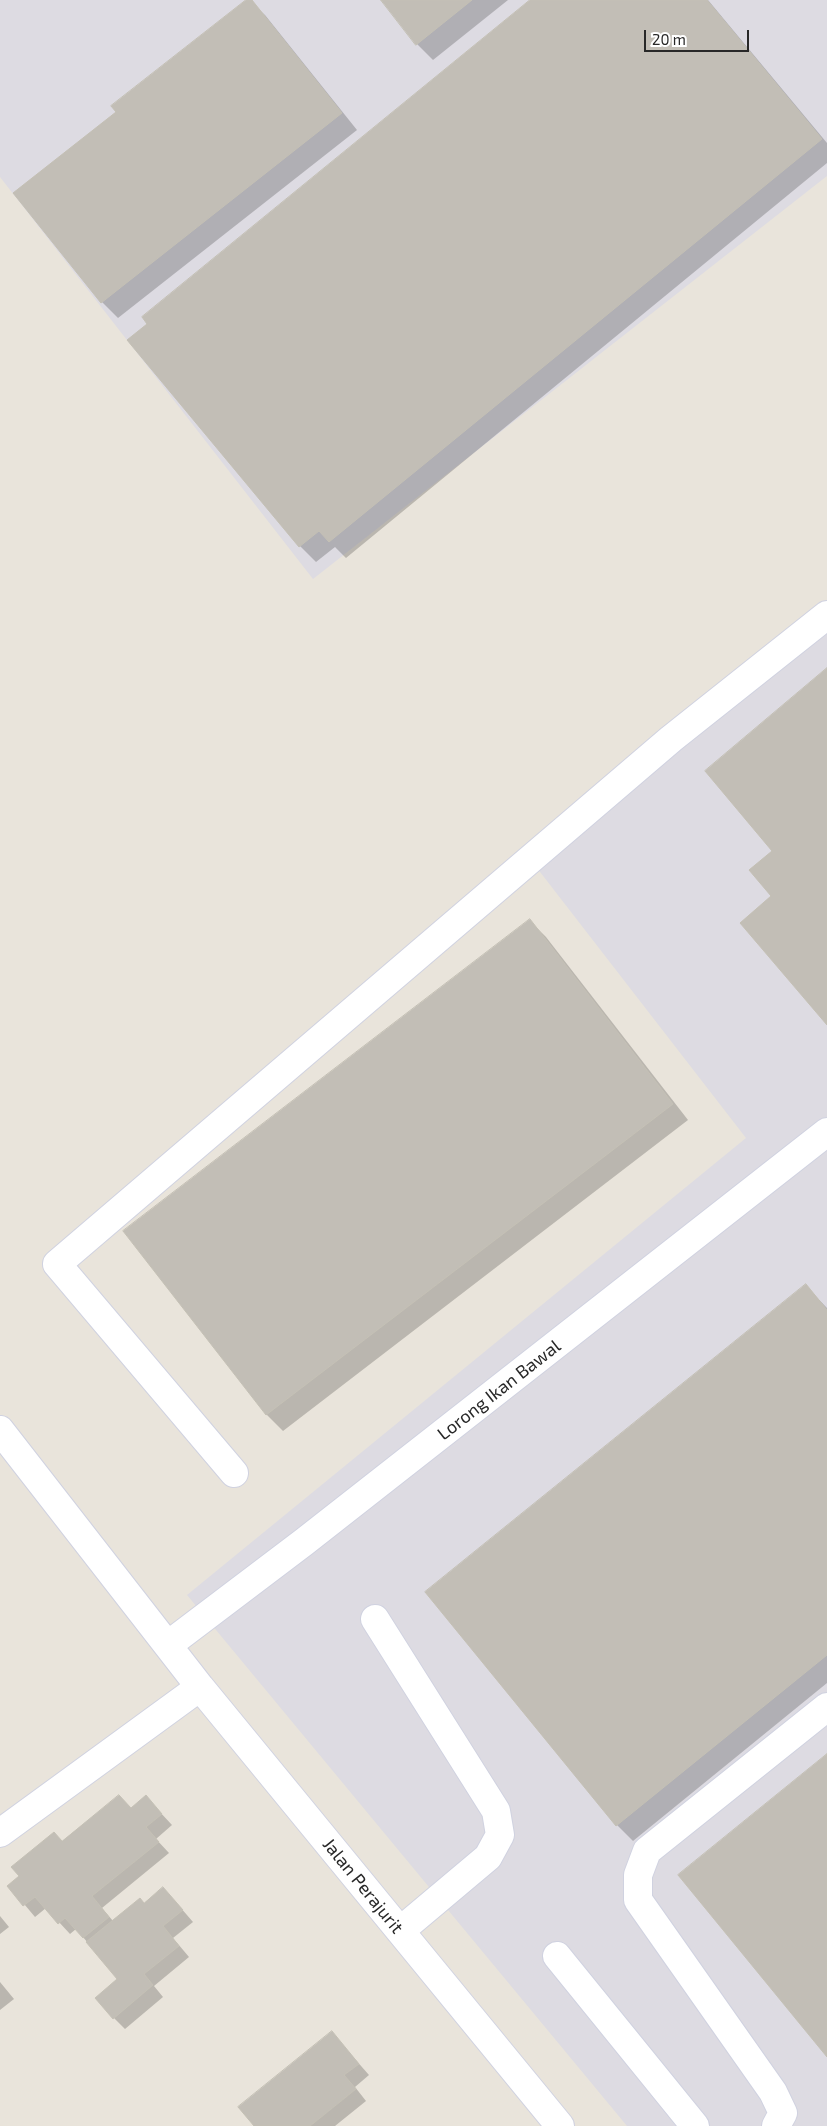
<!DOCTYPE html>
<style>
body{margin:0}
#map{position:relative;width:827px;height:2126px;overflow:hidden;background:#e9e4db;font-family:"Exo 2",sans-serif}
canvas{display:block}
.scale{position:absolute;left:644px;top:30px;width:105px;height:22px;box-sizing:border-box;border:2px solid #282828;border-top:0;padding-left:6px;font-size:15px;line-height:18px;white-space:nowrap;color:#282828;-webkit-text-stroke:4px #fff;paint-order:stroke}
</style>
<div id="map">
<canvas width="827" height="2126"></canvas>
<div class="scale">20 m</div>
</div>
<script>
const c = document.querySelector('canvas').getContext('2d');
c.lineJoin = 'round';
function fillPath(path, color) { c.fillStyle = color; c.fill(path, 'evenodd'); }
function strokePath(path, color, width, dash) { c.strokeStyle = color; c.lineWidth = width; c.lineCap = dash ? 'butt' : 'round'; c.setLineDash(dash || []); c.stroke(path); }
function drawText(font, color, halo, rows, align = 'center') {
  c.font = font + ' "Exo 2",sans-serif'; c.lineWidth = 5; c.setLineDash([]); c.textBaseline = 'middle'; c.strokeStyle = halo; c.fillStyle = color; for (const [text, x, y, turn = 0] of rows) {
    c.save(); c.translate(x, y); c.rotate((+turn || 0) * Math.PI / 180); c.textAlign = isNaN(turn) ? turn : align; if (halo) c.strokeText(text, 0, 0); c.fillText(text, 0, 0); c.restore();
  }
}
fillPath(new Path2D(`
 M0,0h827v176l-514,403 -313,-402z
 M827,626v1500h-200l-440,-531 559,-457 -216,-279z`), '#dddbe2');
fillPath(new Path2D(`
 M248,0l17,15 92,115 -239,188 -16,-16 16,-190z
 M383,0h125l-75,60 -16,-16z
 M532,0h176l119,143v20l-481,395 -11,-11 -19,15 -16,-16z
 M530,921l16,16 142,183 -405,311 -16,-16 -142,-184z
 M806,1286l21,22v375l-194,158 -16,-16z
 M146,1797l26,28 -16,14 13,14 -67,55 11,13 31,-17 30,-4 19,22 -20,16 16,19 -35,29 9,11 -38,32 -11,-11 5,-39 -43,-50 -6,5 -24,-26 -11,9 -26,-31 54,-44 69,-33z
 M0,1916l9,11 -9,7z
 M0,1982l14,17 -14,11z
 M332,2033l37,42 -14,12 11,14 -31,25h-80z`), '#0003');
const building = new Path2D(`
 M246,0h6l90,113 -241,190 -88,-110 103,-81 -5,-6z
 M381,0h91l-56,45z
 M530,0h177l115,139 -493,403 -10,-11 -20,16 -172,-207 20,-16 -5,-7z
 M827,668v357l-87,-102 31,-27 -22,-26 23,-19 -67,-80z
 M530,919l143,185 -407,311 -143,-184z
 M806,1284l21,26v345l-211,171 -191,-234z
 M827,1754v303l-149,-182z
 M119,1795l12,13 15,-13 16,19 -16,13 13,15 -67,54 17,21 -26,21 -18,-20 -7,6 -23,-27 -12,9 -16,-20 12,-10 -8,-9 43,-35 8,9z
 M163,1887l20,23 -20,16 16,20 -35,28 9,11 -40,34 -18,-21 22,-19 -31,-37 54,-44 4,5z
 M332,2031l27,33 -15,11 12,14 -46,37h-56l-16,-19z`);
fillPath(building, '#c2beb6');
strokePath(building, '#c4c0b5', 1);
const minor = new Path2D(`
 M0,1430l200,257 360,439
 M234,1473l-177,-209 614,-525 156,-124
 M375,1619l121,192 4,24 -12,22 -88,74
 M168,1645l136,-103 523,-410
 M0,1833l200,-146
 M557,1956l138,170
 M776,2126l7,-13 -10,-21 -135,-192v-25l9,-24 180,-144`);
strokePath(minor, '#d0d2e0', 30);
strokePath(minor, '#fff', 28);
drawText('18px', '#282828', '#fff', [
 ["Lorong Ikan Bawal",499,1390,-38],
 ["Jalan Perajurit",363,1886,51]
]);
</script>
